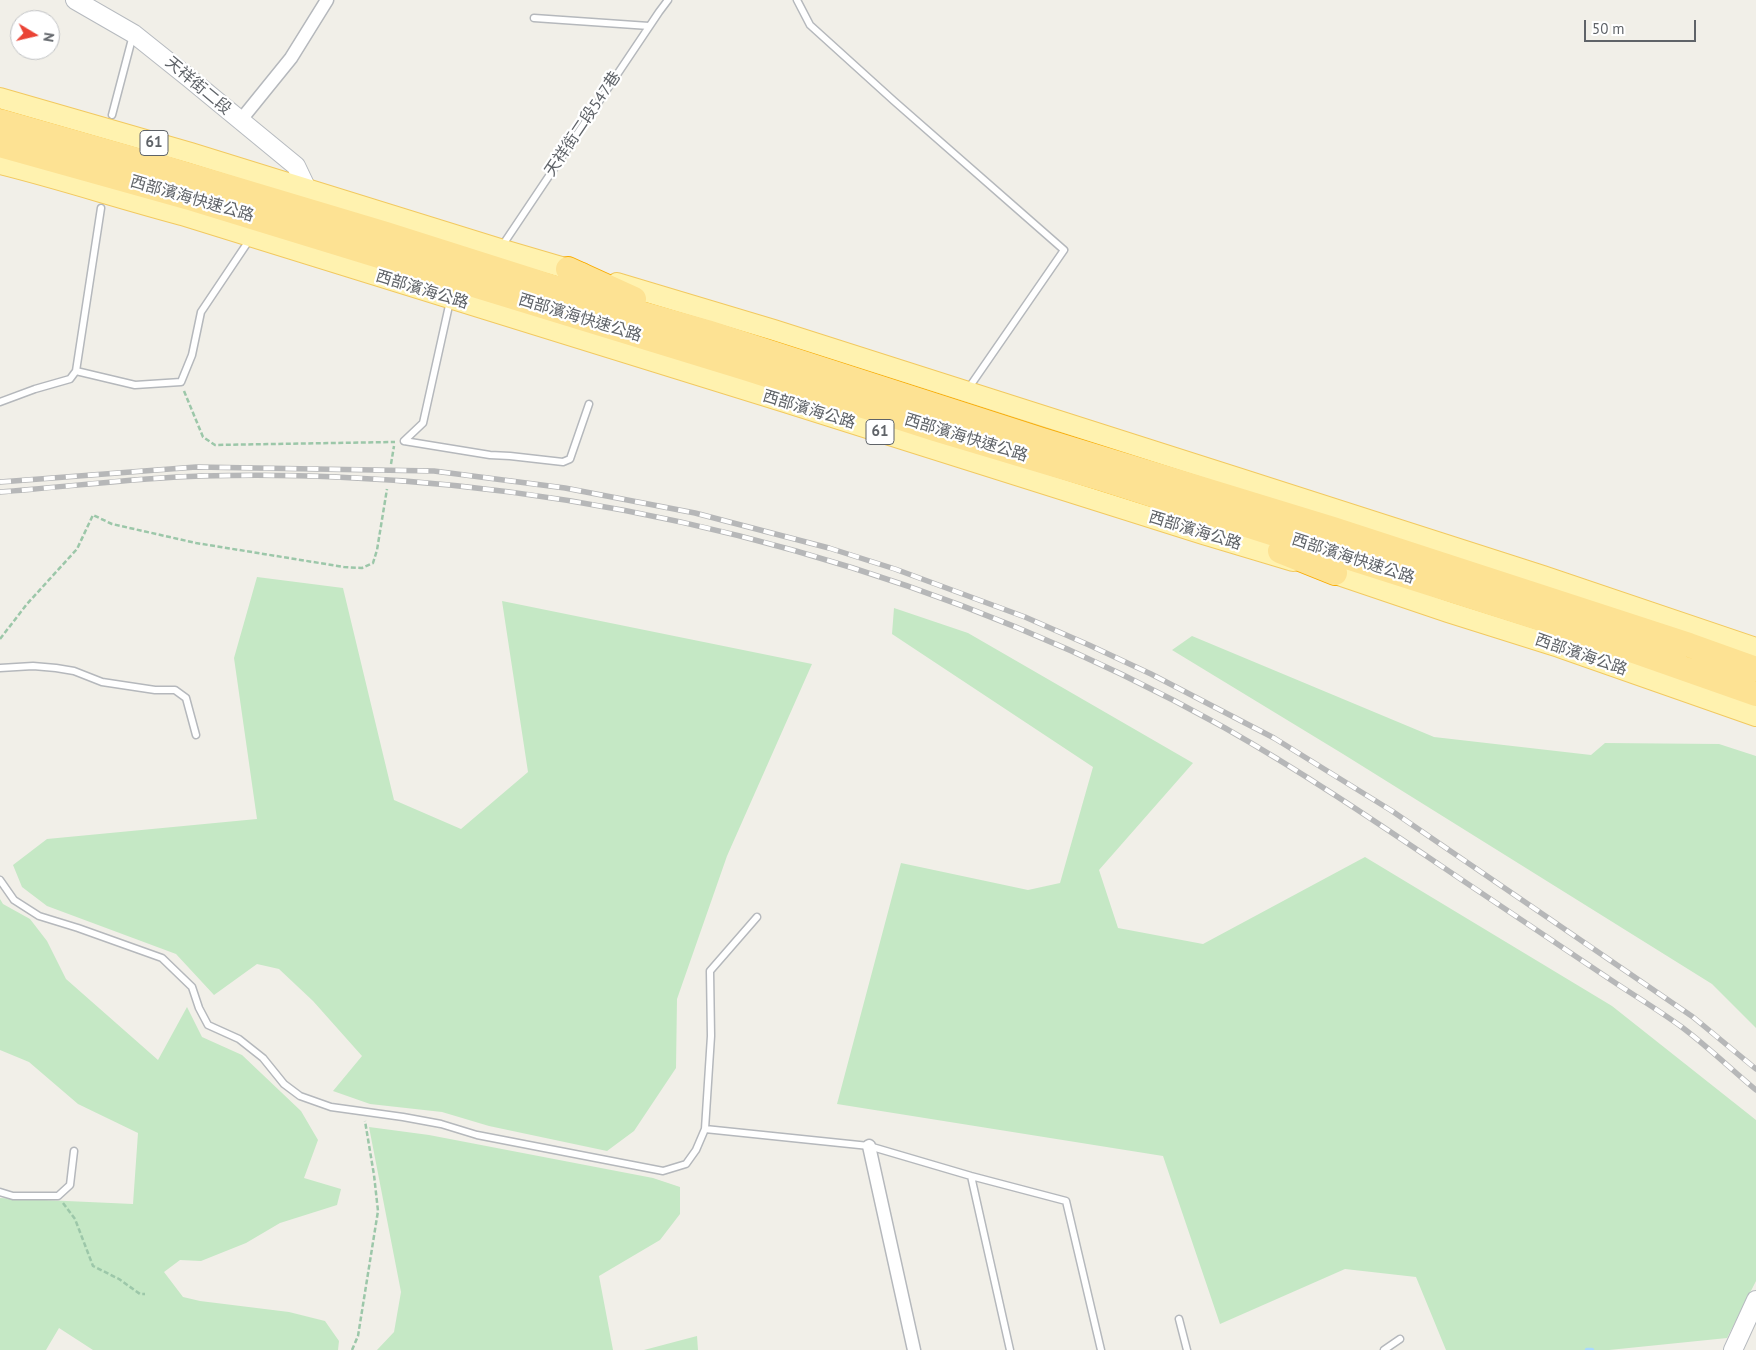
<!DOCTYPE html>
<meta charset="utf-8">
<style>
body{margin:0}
#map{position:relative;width:1756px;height:1350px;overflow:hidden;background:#f1efe8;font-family:"PT Sans",sans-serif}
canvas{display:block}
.north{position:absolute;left:10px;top:10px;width:50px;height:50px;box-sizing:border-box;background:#fff;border:1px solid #bfc1c3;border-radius:50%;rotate:99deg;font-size:14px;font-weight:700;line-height:20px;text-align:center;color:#5f6368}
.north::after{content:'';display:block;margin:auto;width:18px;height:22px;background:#ea4335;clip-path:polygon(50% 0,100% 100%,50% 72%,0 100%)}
.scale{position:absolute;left:1584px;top:20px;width:112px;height:22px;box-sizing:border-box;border:2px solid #5f6368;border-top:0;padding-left:6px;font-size:15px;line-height:18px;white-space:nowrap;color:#5f6368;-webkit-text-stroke:4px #fff;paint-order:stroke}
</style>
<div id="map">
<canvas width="1756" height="1350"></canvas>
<div class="north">N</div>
<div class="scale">50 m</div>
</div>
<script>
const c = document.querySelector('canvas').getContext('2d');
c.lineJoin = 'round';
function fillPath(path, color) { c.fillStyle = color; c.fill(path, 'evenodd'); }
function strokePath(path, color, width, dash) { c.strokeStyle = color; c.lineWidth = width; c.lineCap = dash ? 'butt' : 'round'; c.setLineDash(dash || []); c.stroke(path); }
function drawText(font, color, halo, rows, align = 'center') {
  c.font = font + ' "PT Sans","Noto Sans TC",sans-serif'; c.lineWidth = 4.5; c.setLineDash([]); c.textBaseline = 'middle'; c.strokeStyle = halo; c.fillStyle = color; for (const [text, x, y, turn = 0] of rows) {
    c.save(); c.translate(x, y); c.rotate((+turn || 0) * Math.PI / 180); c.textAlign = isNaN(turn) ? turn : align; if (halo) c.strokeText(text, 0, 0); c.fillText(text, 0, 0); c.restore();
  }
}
fillPath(new Path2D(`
 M257,577l86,11 51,212 67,29 67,-57 -26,-171 310,63 -85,192 -50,143 -1,69 -42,63 -27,20 -118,-25 -47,-14 -72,-8 -37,-13 29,-35 -49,-55 -34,-32 -22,-5 -43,31 -38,-41 -129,-48 -25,-19 -9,-22 34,-26 210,-20 -23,-161z
 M894,608l74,25 225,130 -94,107 19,58 85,16 162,-87 247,149 144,114v161l-29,57 -118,12h-163l-30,-73 -71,-8 -125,55 -57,-168 -326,-52 64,-241 127,27 32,-7 33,-116 -201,-133z
 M1192,636l242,101 157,18 14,-12 114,1 37,12v272l-44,-44 -369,-230 -171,-104z
 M0,899l3,5 27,15 17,22 19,38 92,81 29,-53 15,30 40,18 59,56 17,29 -14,38 37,11 -4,16 -57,18 -34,20 -45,18 -21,-1 -16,12 19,25 17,4 89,11 36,9 14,20 -1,9h-245l-34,-22 -13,22h-46v-152l133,6 5,-71 -60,-29 -49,-42 -29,-12z
 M369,1127l60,8 224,43 27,9v27l-20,26 -61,36 14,74h-236l17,-18 7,-40z
 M697,1336l1,14h-54z`), '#c5e8c5');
strokePath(new Path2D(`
 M1587,1350h5`), '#aadaff', 4.5);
const lane = new Path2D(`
 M797,0l13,25 84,76 170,149 -96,139
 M534,18l115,8
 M112,115l21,-80
 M502,246l157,-234 9,-12
 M76,371l25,-163
 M0,402l35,-13 35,-10 6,-8 59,14 46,-3 11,-27 9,-43 49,-73
 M404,441l86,14 20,1 53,6 7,-3 19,-55
 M404,441l19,-18 27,-122
 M0,668l33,-2 23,2 18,3 28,11 53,8h20l11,8 10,37
 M0,880l14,20 25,16 39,12 84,30 30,29 7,21 9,17 31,14 24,19 21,26 16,12 31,11 72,10 38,7 36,11 186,36 23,-7 10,-14 9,-21 6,-93 -1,-65 47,-54
 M705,1129l164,17 102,30 95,25 35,149
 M971,1176l39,174
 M0,1192l13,4h45l12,-11 4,-34
 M1179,1319l8,31
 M1384,1350l16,-11`);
const street = new Path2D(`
 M240,121l51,-63 36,-58
 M869,1146l45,204`);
const secondary = new Path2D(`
 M75,0l59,34 55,44 107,88 11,23
 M1733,1350l23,-50`);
const primary = new Path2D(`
 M0,98l191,55 309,96 82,24
 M0,164c61,15 121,35 182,51l606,188 415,131 90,27
 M617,283l157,47 470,150 299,96 213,72
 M1321,569l127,43 111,35 197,69`);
const highway = new Path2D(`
 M0,121l169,48 217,65 195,62 126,36 335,108 291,89 356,116 67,24
 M0,145l193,54 555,170 187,60 167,50 449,143 205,72
 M568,269l66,30
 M1280,551l55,22`);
strokePath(lane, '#b5b8bc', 9);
strokePath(street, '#b5b8bc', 15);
strokePath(secondary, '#b6babf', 20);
strokePath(primary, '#f2c960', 22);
strokePath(highway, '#f9ab00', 26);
strokePath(new Path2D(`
 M184,391l19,46 12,8 180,-3
 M391,464l3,-18
 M0,639l27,-35 50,-55 16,-34 19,9 84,19 148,24 18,1 11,-5 4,-13 10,-61
 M63,1203l12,16 18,47 26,13 21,15h5
 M352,1350l6,-14 20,-125 -4,-36 -9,-54`), '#9cc7a9', 2.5, [5, 2.5]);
strokePath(lane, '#fff', 6);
strokePath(street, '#fff', 12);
strokePath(secondary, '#fff', 18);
strokePath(primary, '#fff2af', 20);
strokePath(highway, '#fde293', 24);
const rail = new Path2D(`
 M0,482l196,-15 238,4 131,17 130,25 134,35 66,21 130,48 64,28 62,29 123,64 118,73 301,206 63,52
 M0,492c66,-5 135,-14 201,-16 45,-1 90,-1 135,1 310,13 618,100 889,251 81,46 157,98 234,150 51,34 101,68 152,102 24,16 49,31 72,48 25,19 49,42 73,62`);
strokePath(rail, '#b6b7b8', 5.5);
strokePath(rail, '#fff', 4, [11]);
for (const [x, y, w] of [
 [154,143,28],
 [880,432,28]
]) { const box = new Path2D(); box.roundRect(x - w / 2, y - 12.5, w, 25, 4); c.fillStyle = '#fff'; c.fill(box); strokePath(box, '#5f6368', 1); }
drawText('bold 15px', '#5f6368', null, [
 ["61",154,143],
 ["61",880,432]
]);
drawText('16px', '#5f6368', '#fff', [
 ["天祥街二段",198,86,40],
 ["天祥街二段547巷",583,124,-56],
 ["西部濱海快速公路",192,199,16],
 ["西部濱海公路",422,290,17],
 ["西部濱海快速公路",580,318,17],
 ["西部濱海公路",809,410,17],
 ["西部濱海快速公路",966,438,17],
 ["西部濱海公路",1195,531,17],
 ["西部濱海快速公路",1353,559,18],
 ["西部濱海公路",1581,655,19]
]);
</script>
